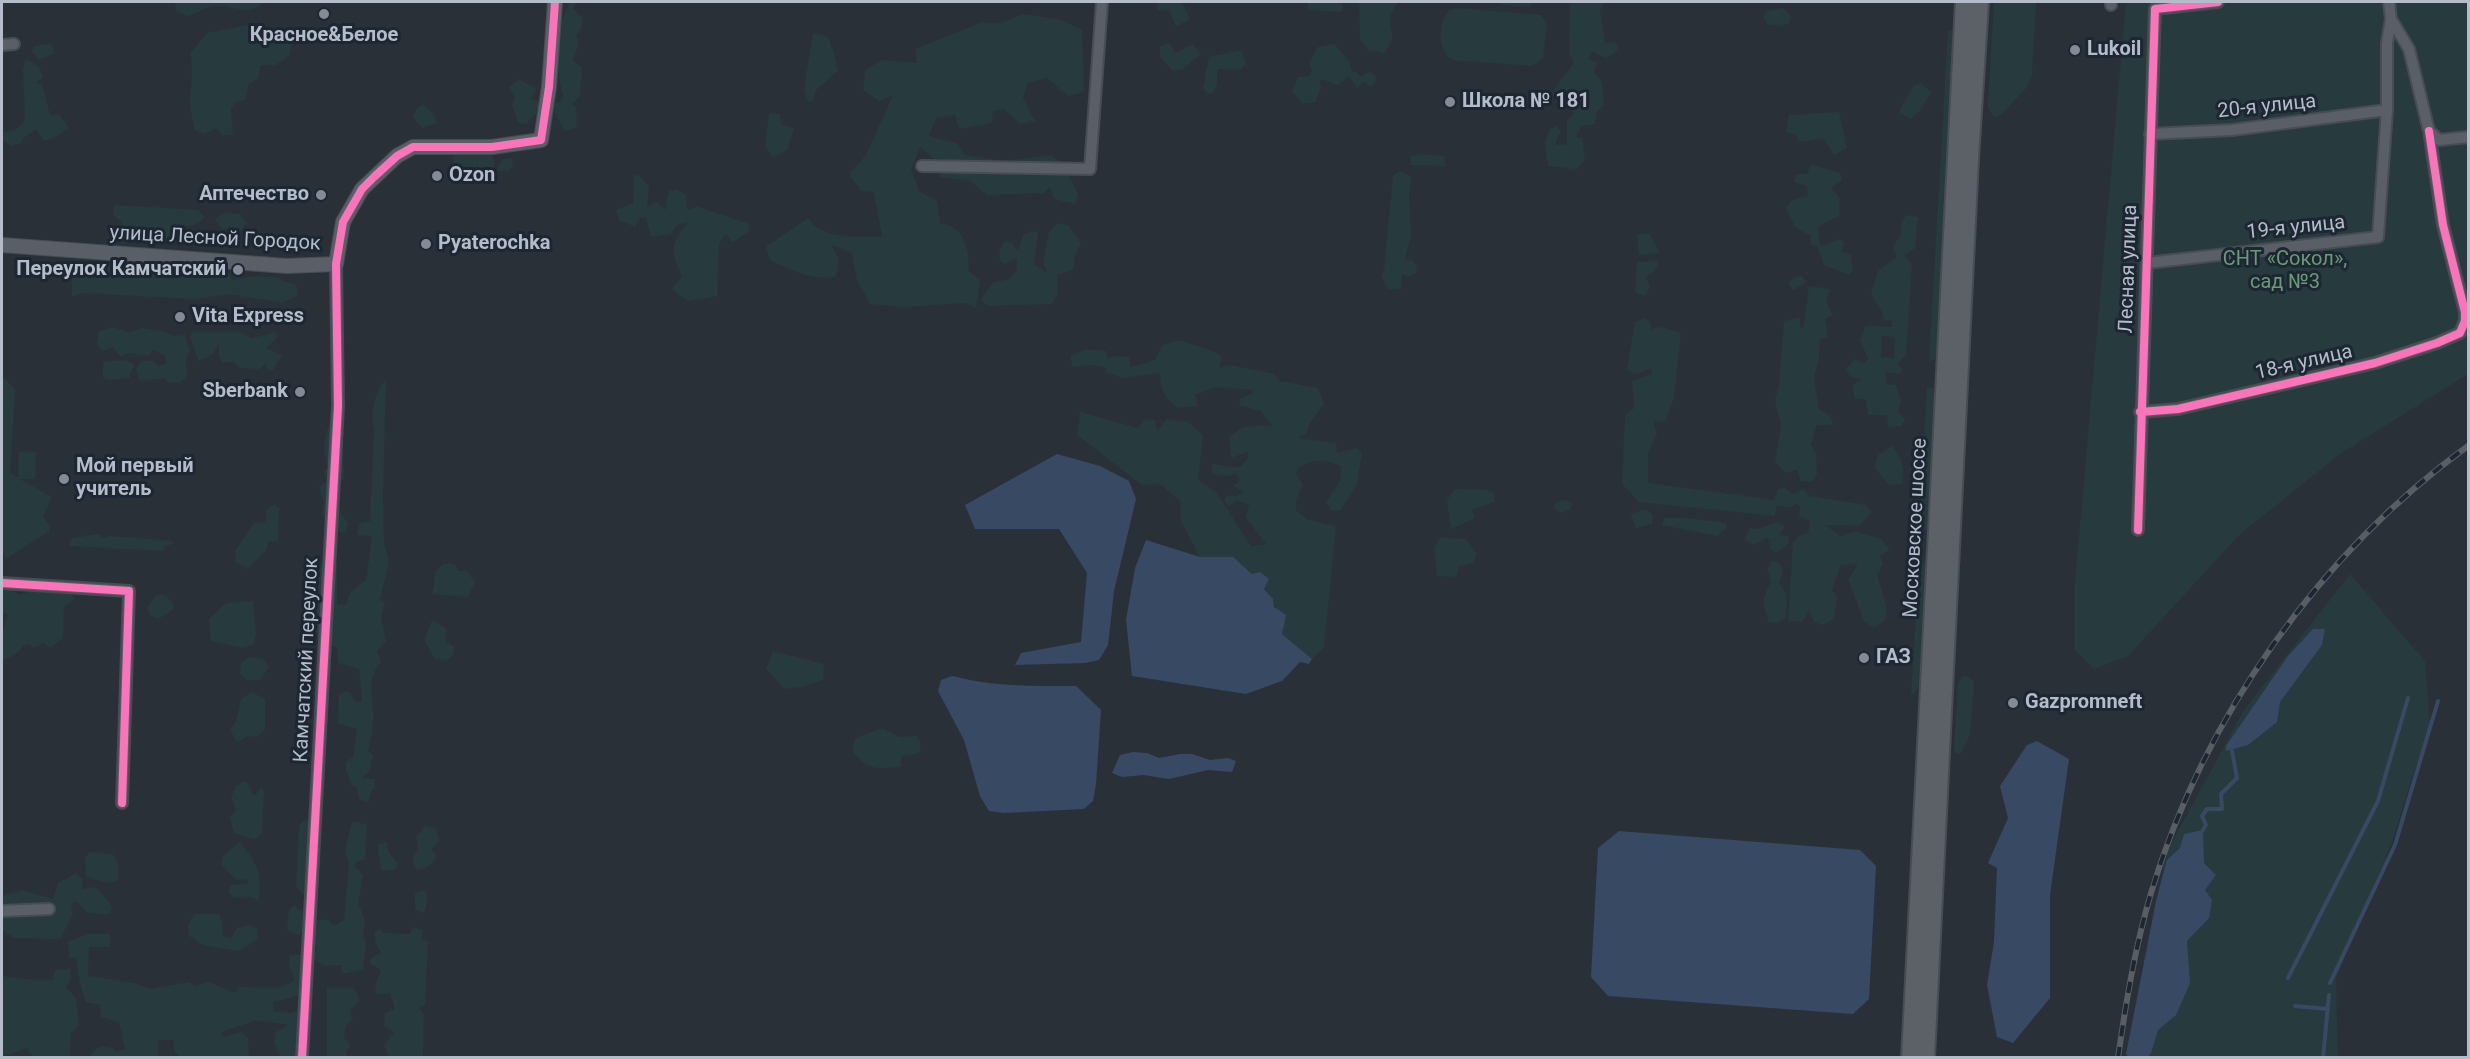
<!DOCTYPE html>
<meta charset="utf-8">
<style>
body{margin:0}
#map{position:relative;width:2470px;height:1059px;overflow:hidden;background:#2a3038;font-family:Roboto,sans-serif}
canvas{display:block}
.frame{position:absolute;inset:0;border:3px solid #b4bcc9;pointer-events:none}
</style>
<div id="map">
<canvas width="2470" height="1059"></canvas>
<div class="frame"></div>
</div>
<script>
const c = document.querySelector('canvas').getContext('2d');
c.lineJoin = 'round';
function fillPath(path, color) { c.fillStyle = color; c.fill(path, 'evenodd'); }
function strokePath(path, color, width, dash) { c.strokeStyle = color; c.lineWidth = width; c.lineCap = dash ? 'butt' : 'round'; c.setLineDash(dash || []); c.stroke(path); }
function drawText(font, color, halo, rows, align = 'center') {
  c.font = font + ' Roboto,sans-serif'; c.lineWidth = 6; c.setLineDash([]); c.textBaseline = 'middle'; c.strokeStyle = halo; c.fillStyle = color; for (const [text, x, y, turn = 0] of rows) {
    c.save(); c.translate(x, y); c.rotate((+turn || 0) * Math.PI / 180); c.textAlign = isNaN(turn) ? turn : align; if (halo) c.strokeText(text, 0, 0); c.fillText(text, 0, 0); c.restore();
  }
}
fillPath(new Path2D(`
 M175,2h85l2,1c-14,14 -31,1 -47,3 -7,0 -19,8 -28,10l-11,-5z
 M569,2h7l-3,7 10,9 -1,9 -6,9 3,7 -6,17 9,8 -2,28 -8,8 4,4 1,16 -2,4 -10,3 -11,-19 1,-10 4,1 5,-7c-10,-22 -4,-49 -2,-72 0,-9 7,-14 7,-22z
 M1157,2h25l8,17 -14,8 -6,-16 -13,-1z
 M1308,2h33l2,4 -2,6 -33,-2z
 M1359,2h39c-2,4 -6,9 -7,13 -4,16 9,20 -7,38l-16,-3 -8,-12z
 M1496,2h37l-4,5 -24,-2z
 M1570,2h34l-4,8 5,33 9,-1 5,4 -4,7 -10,5 -13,-7 -4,8 9,4 -3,9 8,10 2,23 -7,7 -2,12 -14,2 -5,11 6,1 3,22 -8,9 -29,-3 -3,-24 5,-13 7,-3 4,6 -5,8v5l11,-1v-24l7,-6 -7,-11h-10l-5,-10 22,-31 -5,-7z
 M1994,2h42l-4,73 -5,12 -25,27 -8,3 -6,-9v-7z
 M2126,2h342v372l-128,80 -101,81 -111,121 -34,13 -19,-19v-68z
 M1458,8l83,7 6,10 -4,33 -11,8 -78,-6c-17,-6 -17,-39 -4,-50z
 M1783,8l8,8 -2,8 -20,1 -6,-7 4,-7z
 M1023,14l36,5 23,11 2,62 -16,4 -21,-18 -19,5 -5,15 12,23 -14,3 -18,-15 -10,2 -1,12 -33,6 -4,-14 -19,3 -7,18 29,8 7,11 39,6 47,-6 10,8 -2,12 9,-1 10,20 -3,10 -21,-5 -4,-12 -6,6 -57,2 -17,-14 -30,-4 -6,-18 -14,-12 -9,23 8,21 18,10 3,22c4,1 11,2 14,5 13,8 15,30 15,43l11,9 -4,28 -11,-5 -62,4 -33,-3 -13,-24 -5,-27 -21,-8c8,11 10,18 4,32 -24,3 -43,-6 -65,-17l-4,-13 42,-29c15,23 50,18 74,19l-8,-45 -13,-1 -12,-17 17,-19 27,-60 -14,6 -16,-11 2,-20 17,-10 35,3 -2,-14 65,-26h21z
 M254,24l19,4 19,14 -3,14 -13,9h-15l-3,14 -9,5 -4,16 -10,2 -4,7 2,26h-10l-7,-7 -11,6 -11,-4c1,-8 -3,-12 -3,-19 -3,-19 4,-37 -1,-58l17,-20z
 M1948,30l4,1 3,6 -16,318 -3,4 -7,3z
 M813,33l15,4 5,13 5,21 -22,19 -3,10 -5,2 -4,-13z
 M1170,43l5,10 18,-9 8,10 -18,15 -10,2 -13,-14v-11z
 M51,44l3,5 -1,5 -14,6 -7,-8 2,-6z
 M1334,44l15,17 3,11h4l5,5 5,-4 6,-1 4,6 -1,5 -6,3 -6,-4 -6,6 -8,-12 -11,9 -18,-6 1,10 -6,13 -12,2 -11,-12 6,-15 11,-1 3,-5 -3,-8 9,-16z
 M1241,50l5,13 -6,7 -23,-1v15l-5,10 -4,-1 -5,-5 6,-31z
 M25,60c11,3 15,5 18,17l-7,6 6,1 8,31 9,-1 10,14 -15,10 -10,3 -8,-12 -12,9 -3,5 -9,3 -10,-6v-7l13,-3 10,-9 -2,-51z
 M519,79l18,10 -7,9 10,4 -4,12 -10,10 -8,-1 -6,-17 3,-8 -6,-11z
 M1921,83l10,9 -11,19 -10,8 -11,-6c3,-11 11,-18 15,-28z
 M424,105l10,9 3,9 -15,5 -10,-11 6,-10z
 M1839,112l8,36 -13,7 -11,-17 -24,4 -3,-7 -10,-3 3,-17z
 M769,113l11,1 2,11 12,3 -7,22 -14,7 -8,-10z
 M458,153l33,1 3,6v8h-11l-21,15 -10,-13 1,-14z
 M1421,154l22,2 3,10 -35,-1v-9z
 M512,158l1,9 -5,4h-10v-6l5,-6z
 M1811,164l29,9 2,7 -11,8 9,10 -1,18 -21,10 1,15 3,5 17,-7 5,3 -2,10 9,2 2,16 -3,5 -26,-10 -7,-19 -6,-2v-8l-16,-9 -9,-19 6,-8 16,-4 -1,-10 -13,-4 2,-8h11z
 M1400,171l12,6 -3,15 2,44 -6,23 8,2 4,5 -1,7 -6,4 -8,-3 -1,15h-13l-7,-14 3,-6 9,-94z
 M638,174l11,12 -2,21 9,-5 9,8 4,-19 7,-2 10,6 1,13 3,2 6,-4 53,18v7l-17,12 -6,-9 -7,9 -2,53 -29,5 -16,-12 10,-13c-13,-28 -11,-31 6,-54l-11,3 -6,9 -20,3 -5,-19 -6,-1 -5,10 -16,-7 -3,-10 17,-7 1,-27z
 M114,205l84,5 7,7c-7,9 -16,10 -27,8l-13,17 -15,3 -14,-6 -10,5 -10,-2 -1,-8 7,-12 -9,-7z
 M222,213l18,1 7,9 -6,7 -19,-1 -7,-9z
 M1906,215l12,2 -3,31 -11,8 8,8 -6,91 -9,9 6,5 -3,5 -14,-2v12l10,1 5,15 -3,11 7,8 -3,7 -14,1 -1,-12h-19l-2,-15 -12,-2 -1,-13 8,-6 -11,-2 -4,-9 9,-9 9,4 4,-4 -8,-20 6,-13 26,1v-7l-8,1 -2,-10 -11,-17 7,-23 19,-14 -4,-9 9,-17 -2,-6zM1882,336l13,1 -1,21 -13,-1z
 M1058,223l10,2 13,18 -6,13 -2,14 -16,5 1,18 -6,11 -65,2 -6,-7 13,-17 16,-3 7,-9v-12l-12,6 -5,-3 -1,-10 5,-9h7l7,9 5,-16 9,-4 6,1 -4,32 12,8 1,-2 -4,-6 6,-32z
 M1650,233l9,20 -20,2 -2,-20z
 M142,261l64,5 5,8 8,-7 8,2 5,11 23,-4 25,2 2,3 14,3 2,11 -15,8 -54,-9 -35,5 -112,-6 -10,4v-22l6,-8z
 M1659,261l-4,10 -9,6 4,9 -4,10 -11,-3 2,-31z
 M1801,276l6,6 -14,8 -5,-7 6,-6z
 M1809,286l21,3 -4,13 7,13 -8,4 3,17 -8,4 -1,19 -5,19 5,31 11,7 4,9h-17l-6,19 5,10 1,20 -5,8 -11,-1 -4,-11 -12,3 -10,-11 6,-37 -6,-24 4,-16 5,-64 16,-4v10l3,1z
 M1644,318l6,3 2,9 7,-4 22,7 -7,65 -9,24 -12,-1 4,13 -9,18v31l126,17 4,-11 7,-1 8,6 10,-5 7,7 56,9 6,7 -13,14 -33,-1 15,12 14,-6 26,8 9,11 -10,6 3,7 -6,12 9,29v15l-12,9 -10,-7 -16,-41 10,-16 -17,1 -9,25 5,7 -3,22 -11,6 -9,-3 -5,-11 -6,10h-15l5,-79 6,-6 9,-3 2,-11 -11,-6 1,-10 -4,-2 -7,4 -12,-3 -2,11 -136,-14 -17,-18 3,-68 9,-8 -2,-27 20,-7 -1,-5 -16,5 -8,-4 8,-48z
 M112,327l18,5 12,-4 20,3 12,5 11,-1 5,15 -4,10 1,15 -6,8 -13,-1 -3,-4 -25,3 -4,-12 5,-7 9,-2 10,6 7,-3 -3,-8 -11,-5 -5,6 -18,-3 -10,3 -7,-9 -11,4 -5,-7 2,-13z
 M192,332h48l12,6 23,-6 2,6 -11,10 16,7 -9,15 -4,1 -4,-7 -6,5 -17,-1 -9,-6h-11l-3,-6v-12l-7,11 -13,6 -9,-24z
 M1179,340l39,13 4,5 -3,10 10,-3 46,9 4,7 39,7 6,16 -15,20 -2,9 -9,5 38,5 1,10 19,-5 6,4 -5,33 -16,25 -9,1 -6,-9 14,-21 1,-15c-19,-7 -24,-8 -43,2l-2,6 7,11 -7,15v10l12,10 28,6 -12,121 -12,12 -30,-25 -9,-35 -21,-25 -19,-17h-33l-19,-36 -1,-20 -20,-17 -18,1 -65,-50 3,-23 58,16 5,-8h12l2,11 10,-12 21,3 15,13 -5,45 18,12 35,54 15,-2 -20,-26 3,-13 -12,-5 -8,6 -4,-3v-5l4,-3 8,1 7,-4 -12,-7 6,-2 2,-4 -5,-6 -5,3 -16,-2 -3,-4 2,-6 26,4 10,-10 -2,-6 -16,6 -2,-21 14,-10 28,-2 -10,-14 -22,-6 2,-7 11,-4 1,-4 -39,-3 -19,8 3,11 -20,2c-13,-9 -18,-19 -18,-35l-38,5 -17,-6 2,-4 -14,-3 -20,2 -3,-11 16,-7 20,2 2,8 5,-3 16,1 2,10 24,-7 7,-15z
 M124,360l10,3 -5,15 -22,2 -4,-3v-15z
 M2,376l13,13 -5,84 8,5 1,-26h17l-1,27h-15l32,18 -9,20 7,9 -1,5 -43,28 -4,-8z
 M386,379l-3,115 1,49 5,19 -9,38 5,2 -4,15 5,24 -9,11 4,10c-14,17 -9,31 -8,51 1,13 -2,25 -5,38l5,4 -3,16 -9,7 13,1 1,8 -4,5 -2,9 -4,1 -6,-3 -2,-12 -5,-1 -6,-16v-8l7,-5 4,-28 -19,-6 1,-28 7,-4 5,3 4,7 7,1 -3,-33 -21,-6 -1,-16 -18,-4 -4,-17 3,-58 7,-7 7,-1 5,6v38l9,1 5,-14 15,-11 6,-44 -15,-1 3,-12 10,-2 4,-92c-5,-14 1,-39 12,-50z
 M1927,387l7,1 2,4 -7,131 -2,7 -5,4 -3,-2z
 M330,422h12l2,57 -15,8 -1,4 20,33 -3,9 -20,-5 1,-9 -5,-5 3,-10 -5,-17 7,-6 -2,-10 4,-4c-6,-16 -4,-30 2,-45z
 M1892,446c10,13 14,21 10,38l-13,1 -15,-18 4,-12z
 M1455,489l32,1 7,3v9l-22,8 3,8 -24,11 -4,-29z
 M1566,500l6,4 -2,6 -10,3 -7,-6 3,-5z
 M274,504l5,4 -1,34 -9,-1 -3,10 -19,18 -11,-7 -1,-11 19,-28 11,-1 2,-12z
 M1646,509l7,6 -1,9 -16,4 -6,-14z
 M1664,518h22l40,5 1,5 -10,8 -55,-11z
 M1777,522l8,4 -6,9 9,1 1,7 -13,10 -6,-5 1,-8 -4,-2 -14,7 -9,-5 6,-12 8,1z
 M97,534l7,4 5,-2 63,5 2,3 -10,2 -1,5 -93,-5v-6l3,-2z
 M1440,537l26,2 11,15 -4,9 -14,3 -3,11 -19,-1 -3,-28z
 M1920,556l7,9 -7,120 -6,9h-3z
 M1773,561l7,2 3,9 -4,11 8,11 -1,23 -8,6 -9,-1c-6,-18 -8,-23 2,-39l-4,-15z
 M443,564h11l5,7h8l8,11 -7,15 -36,-3 4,-23z
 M2350,574l75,87 5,67 -18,49 -19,62 -57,140 2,78 -211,1 39,-205 78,-143z
 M11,589l8,6 14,-5 37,-1 4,10 -10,8 -1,31 -13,10 -7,-5 -9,5 -4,-4 -7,2 -4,6 -16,9 -1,-29 6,-16 -2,-3 -4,1v-24z
 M157,595h9l7,8v7l-15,9 -8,-4 -3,-8z
 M253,601l3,32 -2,11 -11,4 -32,-7 -2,-22 17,-16z
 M432,620l15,9 -2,13 10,4 -2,9 -7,6 -11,-2 -11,-19z
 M773,651l51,13 -1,16 -22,7 -16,2 -19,-20z
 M250,657l13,2 6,8 -9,13h-13l-7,-6 1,-12z
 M1963,676l7,1 4,5 -4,53 -9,18h-4l-3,-3 4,-68z
 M252,692l13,7v30l-8,8 -9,-1 -11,6 -7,-12 6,-9 5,-22z
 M883,728l16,9 18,-1 4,9 -2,8 -18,3v11c-25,2 -33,4 -49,-16l3,-13z
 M244,781l4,2 6,13 8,-9 2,5 -2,42 -8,5 -20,-6 -4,-16 6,-7 -5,-13 5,-11z
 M309,820l3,5 -2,16 9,6 2,12 -10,9 -7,28 -8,-9 3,-61 3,-5z
 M352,822l15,2 -2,35 -9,3 -1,5 8,8 -5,28 7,17 -2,16 3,7 -3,27 -21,4 -1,-9 -18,1 -9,-8 3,-11 -11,-20 -7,8 -12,-5 2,-21 6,-3 21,15 12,-2 6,7 10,-6 5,-56 -4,-14z
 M425,826l11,3 3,12 -8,9 5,4v5l-10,9 -10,2 -4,-12 6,-8 -2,-14z
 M240,842c19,25 21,27 19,59l-12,-5 -13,2 -5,-5 1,-8 18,-1 1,-5 -11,2 -17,-16 2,-9z
 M387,842l1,9 10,13 -3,6h-14l-3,-25z
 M90,852l24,3 4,8v18l-13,2 -19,-7 -1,-18z
 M76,873l7,7 -1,9 14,-2 16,19 -2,8 -22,-1 -13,-12 -4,4 2,10 -13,24 -45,-1 -13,-8v-34l21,-6 30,9 5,-16z
 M424,890l3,4 -1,15 -3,4 -8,-3v-17z
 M194,914h25l3,8 1,14 8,2 6,-10 13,-3 7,4 1,10 -19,12 -37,-6 -13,-9 -1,-10z
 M413,927l10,3 -2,8 7,4 -3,62 -6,4 5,6 -1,43h-34l-5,-12 10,-13 -10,-6 1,-13 10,-4 -5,-16 -14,1 -1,-9 6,-15 -11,-6 1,-6 10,-5 -5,-9 -2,-12 7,-3 2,4 27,1z
 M87,934h23v13h-21l-1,29 46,7 16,6 39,-7 6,4 13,-4 27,11 4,-6 40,1 16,-7 -6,-16 1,-10h12l5,4v34l-33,9 -1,9 19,2 10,-5 8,38 -5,10 -5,1 -20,-1 -6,-13 1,-10 13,-8 -31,-5 -36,12 2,5 19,-5 6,6 1,19h-69l-5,-5 -2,-12h-15v17h-67l1,-4 8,-7 12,2 4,4 9,-3 -6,-27 -18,-5 -1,-12 -14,-3 -7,-21 -3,-23 -7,-1 -1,-15z
 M70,969l1,10 -5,9 10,10 3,26 -8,10 -1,21 -4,2h-33l-6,-9 -25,9v-81c18,2 32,5 50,4l3,-10z
 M327,988h26l4,5 2,8 -9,9 3,8 -7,8 -2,11 7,9 -5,5 1,6h-20z`), '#273a3e');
fillPath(new Path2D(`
 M1057,454l43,12 29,15 7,18 -22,92 -6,54 -9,15 -14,3 -70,2 6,-12 60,-11 6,-69 -28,-44h-84l-10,-24z
 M1146,540l54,17h33l19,17 8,-2 9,7 -5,10 9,10 1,8 12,8 -4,19 30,25 -3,5 -9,-2 -18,19 -36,13 -114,-18 -6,-56 9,-52z
 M2313,629h12l-3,16 -42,57 -3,20 -29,23 -22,6v-5l62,-90z
 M952,676c41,11 82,10 124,10l25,24 -5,74 -3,17 -9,8 -80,4 -15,-2 -9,-15 -16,-56 -26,-49 3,-11z
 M2037,741l32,18 -19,136v103l-37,45 -16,-6 -10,-52 7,-43 3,-74 -9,-5 20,-45 -8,-32 27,-41z
 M1133,752l14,1 12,5 21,-4h12l18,6 18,-2 8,3 -4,11 -24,-2 -39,9 -26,-4 -21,2 -10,-4 8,-18z
 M2203,830l1,33 12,12 -11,15 7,10 -3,18 -22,23 3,42 -14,32 -18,15 -7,23 -3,4h-20l-2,-3 30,-153 11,-41 13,-12 4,-14z
 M1619,831l241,19 16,16 -7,133 -16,15 -245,-18 -17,-19 7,-129z`), '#384963');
strokePath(new Path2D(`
 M2203,830l3,-5 -4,-9 5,-7h15l-1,-15 16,-16 -5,-27
 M2288,978l90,-177 30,-103
 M2330,983l65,-138 43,-144
 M2295,1006l33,3
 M2323,1058l6,-63`), '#384963', 4);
const minor = new Path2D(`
 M2389,2l2,17 18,30 20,82 10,9 29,-3
 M2111,5v-3
 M2,45l12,-1
 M2150,134l82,-4 155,-20
 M922,166l168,3 12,-167
 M2147,263l231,-26 9,-127v-67l4,-24
 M2140,412l38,-3 146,-34 51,-12 62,-20 23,-10 5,-12v-9l-22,-87 -14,-94
 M2138,530l17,-521 63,-7
 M2,583l127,8 -7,212
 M2,911l47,-2
 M302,1058l36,-652 -2,-142`);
const tertiary = new Path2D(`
 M2,245l285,21 49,-2 7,-42 19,-33 35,-33 16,-9h79l49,-7 8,-53 6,-85`);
const primary = new Path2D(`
 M1910,1058l54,-1056
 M1926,1058l44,-899 10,-157`);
strokePath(minor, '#484c53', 14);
strokePath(tertiary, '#484c53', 16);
strokePath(primary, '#484c55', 20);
strokePath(minor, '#5a5e66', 10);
strokePath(tertiary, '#5a5e66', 14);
strokePath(primary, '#5c6168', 16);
const rail = new Path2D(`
 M2118,1058c8,-56 17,-111 33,-165 53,-176 169,-340 317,-447`);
strokePath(rail, '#595d64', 6);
strokePath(rail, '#1d2633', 4, [11]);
strokePath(new Path2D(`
 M2140,412l38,-3 146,-34 51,-12 62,-20 23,-10 5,-12v-9l-22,-87 -14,-94
 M2138,530l17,-521 63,-7
 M2,583l127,8 -7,212
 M302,1058l36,-652 -2,-142 7,-42 19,-33 12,-12 23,-21 16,-9h79l49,-7 8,-53 6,-85`), '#fb73b8', 8);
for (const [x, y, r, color] of [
 [324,14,6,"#848b96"],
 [2075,50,6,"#848b96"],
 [1450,102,6,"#848b96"],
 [437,176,6,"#848b96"],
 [321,195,6,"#848b96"],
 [426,244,6,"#848b96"],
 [238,270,6,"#848b96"],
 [180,317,6,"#848b96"],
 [300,392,6,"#848b96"],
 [64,479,6,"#848b96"],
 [1864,658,6,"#848b96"],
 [2013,703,6,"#848b96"]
]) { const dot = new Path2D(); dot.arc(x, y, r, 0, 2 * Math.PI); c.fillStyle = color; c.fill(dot); strokePath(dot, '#1d2633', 2); }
drawText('bold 20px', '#b4bcc9', '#1d2633', [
 ["Красное&Белое",324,36,"center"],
 ["Lukoil",2087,50],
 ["Школа № 181",1462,102],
 ["Ozon",449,176],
 ["Аптечество",309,195,"right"],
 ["Pyaterochka",438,244],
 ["Переулок Камчатский",226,270,"right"],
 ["Vita Express",192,317],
 ["Sberbank",288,392,"right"],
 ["Мой первый",76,467],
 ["учитель",76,490],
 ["ГАЗ",1876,658],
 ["Gazpromneft",2025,703]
], 'left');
drawText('20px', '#b4bcc9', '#1d2633', [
 ["20-я улица",2267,107,-6],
 ["19-я улица",2296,228,-6],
 ["улица Лесной Городок",215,239,3],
 ["Лесная улица",2129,269,-88],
 ["18-я улица",2304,363,-13],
 ["Московское шоссе",1916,528,-87],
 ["Камчатский переулок",307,660,-87]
]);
drawText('20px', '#6b9a76', '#1d2633', [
 ["СНТ «Сокол»,",2285,260],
 ["сад №3",2285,283]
]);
</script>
